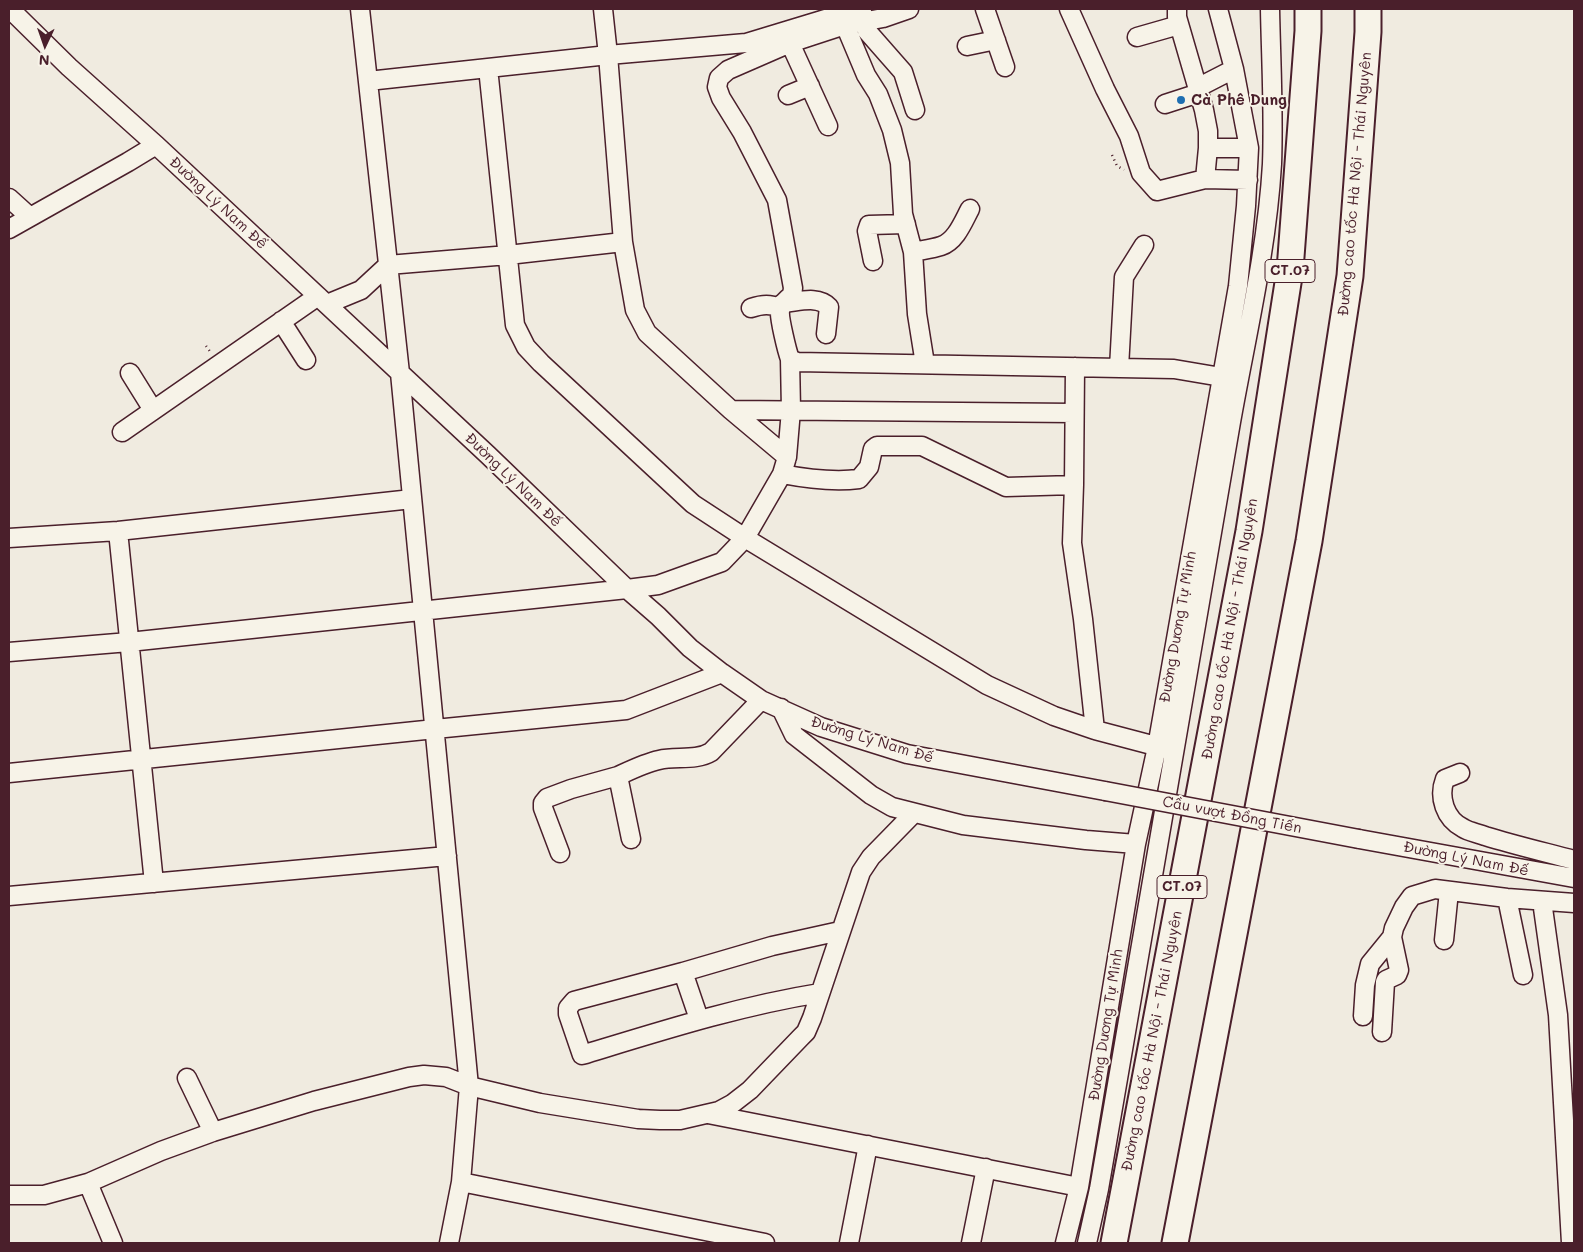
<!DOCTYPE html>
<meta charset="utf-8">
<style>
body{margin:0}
#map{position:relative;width:1583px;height:1252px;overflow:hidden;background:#f0ebe0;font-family:Mali,sans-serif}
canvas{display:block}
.frame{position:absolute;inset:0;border:10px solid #4a1f2b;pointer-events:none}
.north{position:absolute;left:20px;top:20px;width:50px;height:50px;-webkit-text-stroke:4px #f7f3e8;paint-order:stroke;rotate:183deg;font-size:14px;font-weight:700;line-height:20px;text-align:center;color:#4a1f2b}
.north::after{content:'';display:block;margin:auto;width:18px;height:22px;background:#4a1f2b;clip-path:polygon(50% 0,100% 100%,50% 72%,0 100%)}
</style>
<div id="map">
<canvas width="1583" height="1252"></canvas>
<div class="frame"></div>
<div class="north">N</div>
</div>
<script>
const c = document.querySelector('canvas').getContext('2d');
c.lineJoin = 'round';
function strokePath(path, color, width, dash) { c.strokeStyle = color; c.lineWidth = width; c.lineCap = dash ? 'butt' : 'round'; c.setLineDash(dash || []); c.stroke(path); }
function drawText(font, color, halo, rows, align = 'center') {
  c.font = font + ' Mali,sans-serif'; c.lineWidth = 4; c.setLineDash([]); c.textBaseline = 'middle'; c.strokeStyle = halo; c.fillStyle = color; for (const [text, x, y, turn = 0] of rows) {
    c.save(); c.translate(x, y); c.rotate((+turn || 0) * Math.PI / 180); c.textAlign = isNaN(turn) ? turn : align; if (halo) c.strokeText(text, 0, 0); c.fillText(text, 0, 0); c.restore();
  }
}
const minor = new Path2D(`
 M10,9l59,58 87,78 332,310 139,134 31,27 32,32 32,25 39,27 60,27 86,27 198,37
 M360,9l40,364 69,713 -8,96 -12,61
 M603,9l5,46 15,187 12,68 12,23 84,77 56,47
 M909,9l-26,9 -38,7 -55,18 -62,27 -9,8 -2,9 4,11 21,34 35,68 16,88 -1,7c-5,4 -11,9 -12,16 -1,7 7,40 10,48l7,3 377,7 59,10
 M985,9l20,58
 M1069,9l36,80 24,47 12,37 16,18 48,-12 43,1
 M1177,9v8l27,93 4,21v17l-3,31
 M862,12l5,19 36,41 12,38
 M845,25l21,50 12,19 14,36 8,33 3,51 10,38 4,62 8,50
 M1137,37l42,-12
 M790,43l38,83
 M967,46l29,-6
 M488,68l27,257 11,22 15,16 152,141 52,34 242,147 67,31 41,14 72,19
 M368,81l240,-26 138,-12 112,-34
 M1197,88l37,-19
 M788,95l22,-9
 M1165,104l34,-11
 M1208,148h41
 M9,198l21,19
 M9,229l119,-67 28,-17
 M913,252c9,-2 19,-3 28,-6 15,-5 22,-24 29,-37
 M873,261l-6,-30 2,-6 37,-1
 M783,303c15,-1 35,-8 46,4l-3,27
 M327,304l34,-14 27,-25 120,-10 115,-13
 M751,308c12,-4 19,-4 30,0
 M281,321l25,39
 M1075,367l-1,118 -2,58 11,76 12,111
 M1119,368l5,-91 20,-32
 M130,373l23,37
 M731,410l343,3
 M122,432l196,-136
 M782,474c26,5 52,8 77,5l10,-12 4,-18 4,-3h45l84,41 68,-2
 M118,531l36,352
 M9,538l109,-7 294,-32
 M9,652l120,-10 498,-53 31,-4 64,-23 23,-24 37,-64 5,-17 4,-47 -1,-51
 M781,708l13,27 77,60 21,12 71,18 123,15 50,4
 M9,773l426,-44 191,-19 96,-37
 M1460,773l-15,6c-7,18 0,40 18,49 6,4 15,5 22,8 29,9 59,16 89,24
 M631,839l-13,-63c13,-6 27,-13 41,-16 17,-4 37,1 52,-8l50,-52
 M1359,839l215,39
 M560,853l-17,-45v-5l4,-5 24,-9 47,-13
 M9,896l438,-40
 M1507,898l16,77
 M1542,901l16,114 13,228
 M1444,940l5,-49
 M683,972l-109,29 -6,7v6l14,41c79,-24 157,-49 238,-62
 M1363,1016l2,-31 5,-21 22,-27
 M699,1019l-16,-47 89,-26 68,-15
 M1382,1032l3,-50 1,-2 11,-5 2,-5 -7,-33 2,-9 10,-21 8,-11 23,-7 72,9 67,5
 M187,1078l26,54
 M708,1114l371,73
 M461,1182l304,61
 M88,1183l25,60
 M9,1195h35l44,-12 73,-32 52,-19 101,-31 95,-24 15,-2 22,2 23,9 71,17 98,16 22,1h20l39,-9 13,-7 18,-14 51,-53 5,-5 6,-14 49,-146 10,-15 43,-44
 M849,1243l19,-98
 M971,1243l15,-75
 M1065,1243l14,-56 57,-343 21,-97 81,-461 8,-80 3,-58 -15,-79 -16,-60
 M1087,1243l12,-54 132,-767c15,-85 36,-171 41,-258 2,-52 -1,-103 -2,-155`);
const highway = new Path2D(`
 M1114,1243l135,-712 41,-261 18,-239v-22
 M1175,1243l134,-702 41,-265 18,-244v-23`);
strokePath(minor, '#4a1f2b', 21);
strokePath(highway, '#4a1f2b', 29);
strokePath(new Path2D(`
 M1112,155l5,11 7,4
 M206,346l5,7`), '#4a1f2b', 2.5, [1, 4]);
strokePath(minor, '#f7f3e8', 18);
strokePath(highway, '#f7f3e8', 25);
const minorBridge = new Path2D(`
 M1105,791l254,48`);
strokePath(minorBridge, '#4a1f2b', 21, []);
strokePath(minorBridge, '#f7f3e8', 18);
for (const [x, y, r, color] of [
 [1181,100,5,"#1f6fb2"]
]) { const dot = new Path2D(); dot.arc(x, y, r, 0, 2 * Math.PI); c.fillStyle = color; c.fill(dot); strokePath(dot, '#f7f3e8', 2); }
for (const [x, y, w] of [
 [1290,271,50],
 [1182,887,50]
]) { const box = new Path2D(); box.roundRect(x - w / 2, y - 11.5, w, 23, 4); c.fillStyle = '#f7f3e8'; c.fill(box); strokePath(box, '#4a1f2b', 1); }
drawText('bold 14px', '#4a1f2b', null, [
 ["CT.07",1290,271],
 ["CT.07",1182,887]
]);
drawText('bold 15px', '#4a1f2b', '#f7f3e8', [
 ["Cà Phê Dung",1191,100]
], 'left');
drawText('15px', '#4a1f2b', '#f7f3e8', [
 ["Đường cao tốc Hà Nội - Thái Nguyên",1355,184,-85],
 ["Đường Lý Nam Đế",218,203,43],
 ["Đường Lý Nam Đế",513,480,44],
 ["Đường Dương Tự Minh",1178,627,-80],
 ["Đường cao tốc Hà Nội - Thái Nguyên",1230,629,-80],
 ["Đường Lý Nam Đế",872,740,17],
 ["Cầu vượt Đồng Tiến",1232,815,11],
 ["Đường Lý Nam Đế",1466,859,11],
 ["Đường Dương Tự Minh",1106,1025,-81],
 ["Đường cao tốc Hà Nội - Thái Nguyên",1152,1041,-79]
]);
</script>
